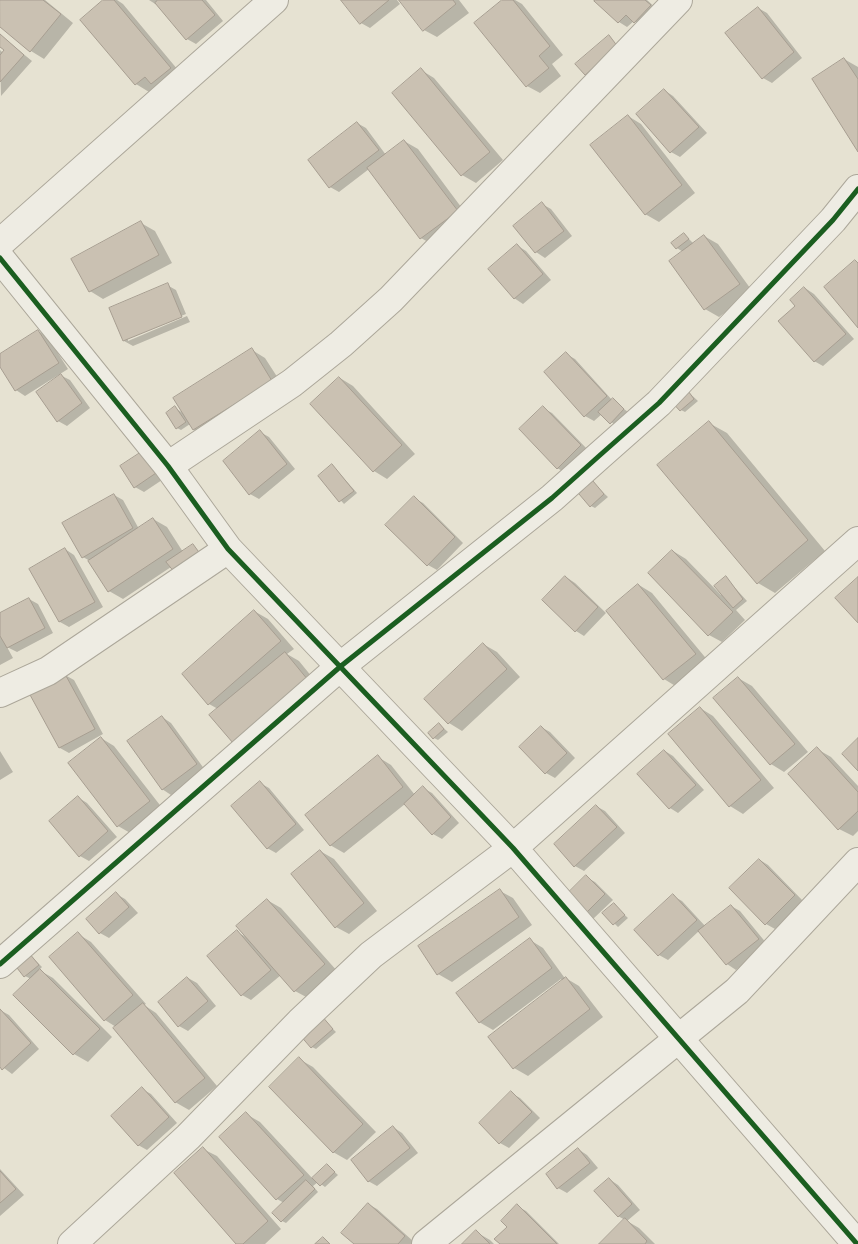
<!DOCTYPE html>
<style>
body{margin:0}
canvas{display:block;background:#e6e2d2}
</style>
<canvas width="858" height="1244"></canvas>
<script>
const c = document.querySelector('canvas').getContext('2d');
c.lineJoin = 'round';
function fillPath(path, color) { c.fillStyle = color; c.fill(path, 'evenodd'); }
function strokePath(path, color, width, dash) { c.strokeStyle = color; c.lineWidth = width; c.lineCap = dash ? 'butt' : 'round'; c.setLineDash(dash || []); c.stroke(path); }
fillPath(new Path2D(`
 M0,0h45l28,23 -29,36 -13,-8 -31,-25z
 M105,0h12l6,4 60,72 -26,10 -8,6 -13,-8z
 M149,0h57l17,21 -27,23 -9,-5 -27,-32z
 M343,0h54l3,4 -30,24 -9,-5z
 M401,0h58l10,13 -32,24 -13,-7z
 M504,0h11l7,4 41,51 -11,9 9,12 -21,17 -13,-7z
 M597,0h50l12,11 -15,16 -10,-6 -7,6 -8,-5z
 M758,8l9,5 35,45 -30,25 -9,-5z
 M0,35l32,26 -31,35 -1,-46 3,3 3,-3 -6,-5z
 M844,59l14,8v82z
 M421,70l13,8 69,82 -27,23 -14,-8 -68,-82z
 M664,90l9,6 34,37 -27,24 -9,-5 -34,-37z
 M628,116l13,8 54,69 -36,29 -14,-8z
 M357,123l9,5 20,27 18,-14 14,8 52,70 -35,27 -14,-8 -52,-69 -30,23 -9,-5z
 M542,204l9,5 21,27 -27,22 -9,-6z
 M141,223l14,8 17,32 -69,36 -13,-8z
 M684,234l10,10 10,-8 14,8 35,48 -34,25 -14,-8 -22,-57 -6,-4z
 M518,246l8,5 25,29 -28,24 -9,-6z
 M167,285l9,5 10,24 -58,24v3l59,-25 3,6 -57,24 -9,-5z
 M805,288l9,6 40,45 -31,27 -9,-5 -18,-55z
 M38,331l9,5 21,33 -43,27 -9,-6 -16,-25v-10z
 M252,350l13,8 20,31 -78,48 -14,-8 -3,-5 -9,6 -4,-2 -2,-20 8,5z
 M566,354l9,5 37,41 16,12 -13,13 -13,-11 -8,7 -9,-5 -39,-43z
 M60,375l10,5 20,28 -23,18 -9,-5z
 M340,378l13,8 62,68 -28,25 -13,-8z
 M686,390l12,11 -13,11 -4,-2z
 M543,408l9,5 37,38 -23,22 -9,-5z
 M709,423l18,10 98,118 -50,42 -17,-10z
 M260,432l9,5 26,32 -36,30 -9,-5z
 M143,453l22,25 -21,14 -9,-5z
 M332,465l25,28 -13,11 -25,-28z
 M593,483l15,14 -13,11 -4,-2z
 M114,495l9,5 16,29 14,-10 14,8 16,25 10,-7 11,13 -33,9 -48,32 -14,-8 -19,-30 -7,-4z
 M414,498l9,5 40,40 -26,27 -9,-5z
 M65,549l9,6 29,52 -34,20 -9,-5 -30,-53z
 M673,551l13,8 35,36 5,-17 21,23 -11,9 9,10 -23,22 -13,-7z
 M566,577l9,6 31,30 -22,23 -8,-5z
 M639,585l13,8 57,69 -32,25 -13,-8 -56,-68z
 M29,599l9,5 15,29 -36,19 -10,-5 6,11 -13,7v-50z
 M254,611l14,8 26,30 -7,5 12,7 22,27 -103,21 -9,-5 -26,-29z
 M483,644l14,8 23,25 -58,54 -13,-8z
 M65,675l9,5 29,54 -34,19 -9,-5z
 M738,678l14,8 56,66 -24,20 -13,-8z
 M700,708l13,8 61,72 -31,26 -13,-8z
 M162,717l9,6 34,47 -34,25 -9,-6z
 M439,724l9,8 -10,8 -4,-2z
 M541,727l9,5 25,26 -20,20 -9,-5z
 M101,738l13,8 49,63 -31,25 -14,-8z
 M817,749l14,8 27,29v45l-5,5 -14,-7z
 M0,751l13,21 -13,8z
 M665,751l8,5 31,34 -26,23 -8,-5z
 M378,757l13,8 24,30 8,-7 9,5 27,30 -17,16 -9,-5 -28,-30 -61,49 -14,-8z
 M260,783l9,5 35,42 -28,23 -9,-5z
 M79,798l8,5 30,34 -28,24 -9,-5z
 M596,806l9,5 20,22 -41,38 -9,-5z
 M320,851l14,8 43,52 -28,23 -13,-7z
 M760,860l8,5 35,36 -28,28 -9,-5 -35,-36z
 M586,877l9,5 18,18 -20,19 -9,-5z
 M500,891l13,7 19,27 -80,57 -14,-8z
 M116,894l9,5 13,14 -29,25 -9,-5z
 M673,896l9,5 24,26 25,-21 9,5 27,33 -31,26 -9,-6 -28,-33 -31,29 -9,-5z
 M267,900l14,8 57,64 -30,26 -13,-7 -14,-16 -30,25 -9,-5 -5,-63 11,6z
 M614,905l14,13 -10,9 -14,-14z
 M78,934l13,8 55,62 -2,1 12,8 61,73 -28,24 -14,-8 -59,-75 -11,-7z
 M530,940l13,8 21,29 15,9 24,31 -75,59 -14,-8 -24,-31 72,-56 -1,-2 -68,51 -14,-8z
 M29,954l13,13 -3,3 14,8 59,59 -24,25 -14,-8 -59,-59 16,-16 -6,-3z
 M188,978l9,5 19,23 -28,25 -9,-5z
 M0,1010l9,5 30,34 -27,25 -12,-9z
 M321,1017l15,15 -20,17 -4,-2z
 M299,1059l14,8 63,65 -29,28 -14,-8z
 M142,1089l9,5 26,29 -30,27 -9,-5z
 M511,1093l9,5 20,20 -31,30 -9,-5 -20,-20z
 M246,1114l14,8 53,57 14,-14 11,10 -13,12 -7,-5 -5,4 5,6 -32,31 -4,-2 2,-18 -7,-4 -56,-61z
 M393,1127l9,6 16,20 -41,33 -9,-5z
 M203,1149l14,7 64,73 -16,15h-27z
 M578,1149l9,6 11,13 -31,25 -9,-5 -11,-14z
 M0,1169l24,26 -24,21z
 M609,1179l9,6 22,25 -13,11 12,7 16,16h-54l24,-24 -7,-4z
 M368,1204l9,5 36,32 -2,3h-55z
 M517,1206l9,5 33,33h-58z
 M476,1232l14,8 4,4h-30z`), '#0003');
const building = new Path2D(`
 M0,0h43l18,14 -31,38 -30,-25z
 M103,0h11l57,68 -20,16 -6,-7 -10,8 -55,-65z
 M158,0h44l13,15 -29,25 -31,-37z
 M341,0h48l-29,24z
 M399,0h54l3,4 -33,27z
 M502,0h11l37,46 -11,10 10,12 -23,19 -52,-64z
 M596,0h49l6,5 -17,18 -8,-8 -8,8 -24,-22z
 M758,7l36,45 -32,27 -37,-46z
 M0,34l24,21 -24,27v-27l4,-5 -4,-3z
 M609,35l9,12 -33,28 -10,-11z
 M844,58l14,21v73l-46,-73z
 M421,68l69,84 -29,24 -69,-83z
 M664,89l35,38 -29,26 -34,-39z
 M628,115l54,70 -37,30 -55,-70z
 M357,122l22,28 -50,38 -21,-28z
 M404,140l54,71 -38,28 -53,-71z
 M542,202l22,29 -29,22 -22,-27z
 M141,221l18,34 -70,37 -18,-33z
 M684,233l5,6 -13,10 -5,-6z
 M704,235l36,49 -36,26 -35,-49z
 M517,244l26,30 -29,25 -26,-30z
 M855,260l3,3v65l-34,-41z
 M168,283l14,34 -59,24 -14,-33z
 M804,287l42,47 -32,28 -36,-41 17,-15 -5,-6z
 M38,330l21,33 -44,28 -15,-24v-13z
 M252,348l20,33 -79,49 -20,-32z
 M566,352l41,44 -23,21 -40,-45z
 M61,374l21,29 -25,19 -21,-30z
 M339,377l63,68 -29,27 -63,-68z
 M686,388l8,11 -14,12 -9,-10z
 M613,398l11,11 -14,15 -12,-12z
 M175,406l11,16 -10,7 -10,-16z
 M543,406l38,39 -24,24 -38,-40z
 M709,421l99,119 -51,44 -100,-119z
 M260,430l27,34 -38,31 -26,-34z
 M143,451l13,22 -22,15 -14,-22z
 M332,464l22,27 -15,11 -21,-26z
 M593,481l11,13 -14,13 -11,-13z
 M114,494l19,34 -51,30 -20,-35z
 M414,496l41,41 -28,29 -42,-41z
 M153,518l20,31 -65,43 -20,-31z
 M193,544l8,11 -26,18 -9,-11z
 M65,548l30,54 -36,20 -30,-53z
 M672,550l61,62 -25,24 -60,-63z
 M565,576l33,31 -23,25 -33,-32z
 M726,576l17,23 -10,9 -19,-22z
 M858,577v46l-23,-25z
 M638,584l58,70 -33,26 -57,-69z
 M29,598l16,30 -38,20 -7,-12v-23z
 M254,610l27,31 -73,64 -26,-31z
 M483,643l24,26 -59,55 -24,-25z
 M285,652l23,28 -75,63 -24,-28z
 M65,674l30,55 -36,19 -30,-55z
 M738,677l57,67 -25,21 -57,-67z
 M700,707l61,73 -32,27 -61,-73z
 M162,716l35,48 -35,26 -35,-49z
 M439,723l5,6 -11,10 -5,-6z
 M541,726l26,27 -22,21 -26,-27z
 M101,737l49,64 -33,26 -49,-64z
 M858,738v33l-16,-17z
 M817,747l41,45v19l-20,19 -50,-56z
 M664,750l32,35 -27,24 -32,-35z
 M378,755l25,32 -73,59 -25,-31z
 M260,781l36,43 -29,25 -36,-43z
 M423,786l28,31 -19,18 -28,-31z
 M78,796l30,35 -29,26 -30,-36z
 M596,805l21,22 -43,40 -20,-23z
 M320,850l44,53 -29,25 -44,-54z
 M759,859l36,36 -30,30 -36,-37z
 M586,875l19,19 -21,21 -19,-19z
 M500,889l19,28 -82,58 -19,-29z
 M116,892l13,15 -30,27 -13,-15z
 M673,894l24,26 -39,36 -24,-26z
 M267,899l58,65 -31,28 -58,-66z
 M614,903l11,12 -12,10 -11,-12z
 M731,905l28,34 -33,26 -28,-34z
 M237,930l34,40 -30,26 -34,-40z
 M78,932l55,63 -29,26 -55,-64z
 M530,938l22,30 -73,55 -23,-30z
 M29,953l10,12 -15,12 -10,-13z
 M40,969l60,60 -27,26 -60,-60z
 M187,977l21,24 -30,26 -20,-25z
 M566,977l24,32 -77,60 -25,-32z
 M143,1003l62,75 -30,25 -62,-75z
 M0,1009l31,34 -29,27 -2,-3z
 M321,1015l12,14 -22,19 -12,-14z
 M299,1057l64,67 -30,29 -64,-66z
 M142,1087l27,30 -31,29 -27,-30z
 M511,1091l21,21 -33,32 -20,-21z
 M246,1112l58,63 -28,25 -57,-63z
 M393,1126l17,22 -42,34 -17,-22z
 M203,1147l65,74 -25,23h-7l-62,-71z
 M578,1148l12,15 -33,26 -11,-15z
 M327,1164l8,8 -15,14 -8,-8z
 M0,1171l16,18 -16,14z
 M609,1178l23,26 -14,13 -24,-26z
 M306,1180l9,9 -34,33 -9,-9z
 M368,1203l37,33 -7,8h-44l-13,-11z
 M517,1204l40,40h-57l-6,-5 13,-12 -6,-6z
 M625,1218l22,23 -2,3h-46z
 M476,1230l14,14h-28z
 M323,1237l7,7h-15z`);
fillPath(building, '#cac1b2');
strokePath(building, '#a79e91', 1);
const minor = new Path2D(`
 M0,243l274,-243
 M0,258l168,208 60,83 285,299 344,396
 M168,466l124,-83 49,-39 50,-45 287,-299
 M0,693l48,-22 180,-122
 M0,964l341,-298 211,-168 47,-42 60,-53 174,-183 25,-31
 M72,1244l116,-107 112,-115 71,-67 142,-107 345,-307
 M426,1244l311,-253 121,-129`);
strokePath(minor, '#aca79a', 30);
strokePath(minor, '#eeece3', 28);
strokePath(new Path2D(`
 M0,258l168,208 60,83 285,299 344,396
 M0,964l341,-298 211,-168 47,-42 60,-53 174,-183 25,-31`), '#1b5e20', 5);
</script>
